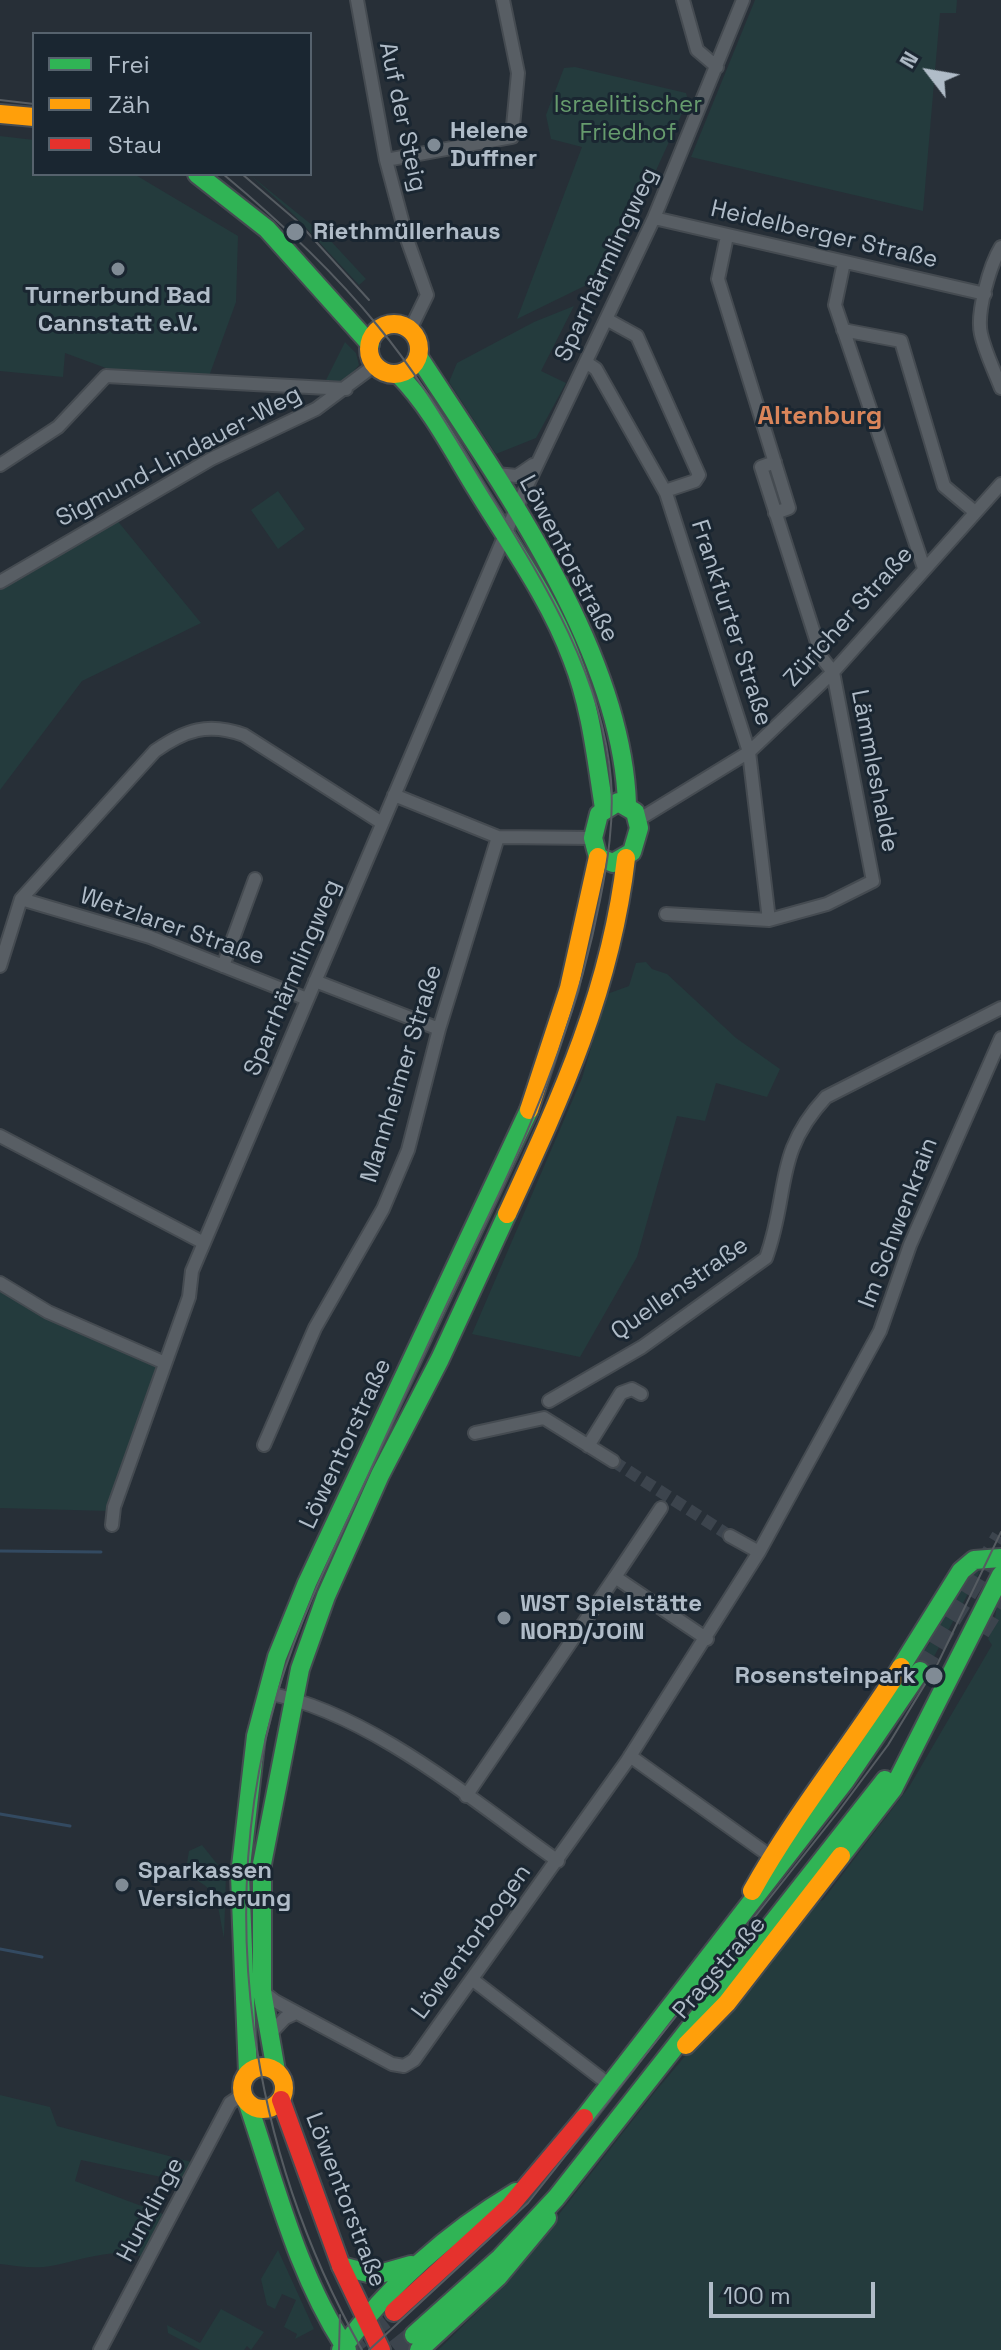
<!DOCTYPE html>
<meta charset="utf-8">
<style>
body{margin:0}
#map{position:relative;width:1001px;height:2350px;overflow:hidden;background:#272f37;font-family:"Space Grotesk",sans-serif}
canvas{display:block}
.legend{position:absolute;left:32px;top:32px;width:280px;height:144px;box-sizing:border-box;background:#1a2631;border:2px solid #56626d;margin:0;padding:10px 14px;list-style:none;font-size:24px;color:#b0bcc8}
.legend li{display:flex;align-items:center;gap:16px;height:40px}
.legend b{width:40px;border:2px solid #56626d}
.north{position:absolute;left:889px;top:32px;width:80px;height:80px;-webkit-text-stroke:6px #1a2631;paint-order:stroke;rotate:301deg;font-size:22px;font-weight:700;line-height:32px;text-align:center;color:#b0bcc8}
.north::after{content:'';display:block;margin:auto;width:28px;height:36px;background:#b0bcc8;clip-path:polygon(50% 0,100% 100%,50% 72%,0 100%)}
.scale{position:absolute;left:709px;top:2282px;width:166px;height:36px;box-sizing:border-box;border:4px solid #b0bcc8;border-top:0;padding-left:10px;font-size:24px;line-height:28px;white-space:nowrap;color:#b0bcc8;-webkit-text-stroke:6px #1a2631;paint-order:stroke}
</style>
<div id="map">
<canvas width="1001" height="2350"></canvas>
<ul class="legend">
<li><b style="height:10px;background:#30b455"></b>Frei</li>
<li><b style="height:10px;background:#ff9f0a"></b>Zäh</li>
<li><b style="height:10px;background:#e5322d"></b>Stau</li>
</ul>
<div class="north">N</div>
<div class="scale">100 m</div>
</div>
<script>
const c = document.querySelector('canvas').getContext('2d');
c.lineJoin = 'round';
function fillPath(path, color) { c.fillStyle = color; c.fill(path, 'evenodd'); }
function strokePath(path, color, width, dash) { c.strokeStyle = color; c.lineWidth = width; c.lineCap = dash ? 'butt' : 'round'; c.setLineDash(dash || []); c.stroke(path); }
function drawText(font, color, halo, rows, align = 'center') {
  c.font = font + ' "Space Grotesk",sans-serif'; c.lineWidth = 6; c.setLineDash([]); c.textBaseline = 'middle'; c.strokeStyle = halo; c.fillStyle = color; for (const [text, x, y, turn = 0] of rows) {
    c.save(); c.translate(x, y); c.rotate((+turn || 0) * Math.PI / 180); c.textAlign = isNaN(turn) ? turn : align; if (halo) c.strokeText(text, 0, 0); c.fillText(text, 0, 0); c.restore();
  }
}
fillPath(new Path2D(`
 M755,0h202l-1,13h-16l-17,198 -232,-54z
 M575,67l111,26 2,7 -79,174 -92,45 65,-172 -31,-8 -5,-24 18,-47z
 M0,136l34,4v34h100l104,62 -2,66 -28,77 -94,-8 -49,-18 -2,24 -63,-6z
 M249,174l79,64 38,41 -7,6 -65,-70z
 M574,306l-33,65 25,12 -30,55 -40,16 -47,-72 8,-19 77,-41z
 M345,342l11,11 3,12 -15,17 -18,-2z
 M278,491l27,38 -27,20 -27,-39z
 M116,519l85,104 -119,58 -82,109v-202z
 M646,962l6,7 15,5 69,64 44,31 -13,28 -51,-14 -11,38 -28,-5 -40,141 -57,100 -108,-23 110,-256 25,-84 22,-8 7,-23z
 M0,1289l51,31 109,49 -51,142 -109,-3z
 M983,1566l-53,98 -11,-7 18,-23 -1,-5 35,-62z
 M1001,1592v758h-563l60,-58 156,-199 160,-190 9,-3 86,-113 83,-142 -4,-6c10,-20 6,-31 13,-47z
 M202,1845l24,30 -2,63c-7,-34 -4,-50 -39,-63l4,-24z
 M0,2095l50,12 7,19 138,37 -10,19 -104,-22 -6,21 93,35 -22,42c-32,-12 -63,2 -95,8 -16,3 -35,0 -51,-2z
 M278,2250l36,79 -19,10 2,-5 -13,-7 12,-27 -14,-6 -7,15 -8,-4 -6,-26z
 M221,2309l43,23 -13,18 -4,-4 -3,4h-44l-32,-17 -1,-8 33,18z`), '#243b3d');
strokePath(new Path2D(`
 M0,1551l101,1
 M0,1814l70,12
 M0,1949l42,8`), '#334a61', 3);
strokePath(new Path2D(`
 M613,1461l117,75`), '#3c444d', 12, [12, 6]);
strokePath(new Path2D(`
 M980,1632l21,-34
 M920,1671l81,-134
 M345,2350l49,-38
 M395,2350l19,-15`), '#3c444d', 20, [20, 10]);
const street = new Path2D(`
 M357,0l29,160 21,79 20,56 -17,35
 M683,0l14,50 20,17
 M386,160l126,-23 6,-64 -15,-73
 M654,218l331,76
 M727,236l-9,43 71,229 -14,5
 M1001,247c-11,18 -25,66 -20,87 4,18 13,36 20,54
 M844,262l-9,43 89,263
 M608,320l29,16 62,139 -4,6 -30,10
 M843,330l58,11 43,145 31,26
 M587,363l9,6 70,124 83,259 20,168
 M0,465l58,-38 48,-51 240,13
 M496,474l21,2 16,-11
 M0,582l211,-123 105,-50 59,-44
 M394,795l104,42 95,1
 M638,820l111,-68 84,-80 168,-188
 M21,899l129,38 157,62
 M666,914l103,6 58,-16 46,-23 -40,-209 -11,-14 -61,-191 14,-5
 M0,966l21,-67 134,-148c30,-21 53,-29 89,-16l138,88
 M223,966l32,-87
 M315,981l124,48
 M0,1136l204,107
 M0,1283l48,29 117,51
 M549,1401l93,-54 124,-89c24,-66 7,-104 60,-161l175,-89
 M475,1433l69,-15 69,43
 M264,1445l51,-117 68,-119 25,-59 31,-121 59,-192
 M588,1446l33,-53 11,-4 9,5
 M112,1525l2,-18 75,-210 3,-26 324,-762 138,-291 89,-218
 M730,1536l29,16
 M615,1577l46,-69
 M267,1693c104,20 206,108 291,168
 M630,1756l140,100
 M466,1796l149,-219 92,62
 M473,1980l138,106
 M262,1991l13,10 117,63 12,2 10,-6 213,-299 132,-209 121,-221 30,-86 91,-207
 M269,2035l16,-17 11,-5
 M100,2350l130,-247 12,-8`);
const fast = new Path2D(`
 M197,174l70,55 103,115
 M418,356c82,126 204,294 209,448
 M398,374c32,32 55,77 79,116 33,54 73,109 95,169 19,48 24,99 32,149
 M618,802l17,10 4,16 -7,24 -19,11 -15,-6 -5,-19 6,-24z
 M901,1667l60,-96 13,-11 27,-2
 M841,1856l52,-67 108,-214
 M276,2071l-14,-80v-127l38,-195 26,-73 54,-121 60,-116 67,-145
 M248,2073l-8,-198 16,-139 21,-79 30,-74 222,-473
 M248,2104c29,85 49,170 99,246
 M584,2118l261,-337 75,-110
 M341,2266l35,9 35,-10
 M414,2335l86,-77 56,-60 329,-418
 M341,2350c48,-65 106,-117 175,-158
 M419,2350l79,-73 49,-59`);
const slow = new Path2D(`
 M0,114l34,3
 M369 349a25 25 0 1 1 50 0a25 25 0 1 1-50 0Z
 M529,1110l40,-122 29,-131
 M507,1214c55,-119 104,-225 119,-356
 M752,1891c44,-79 101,-148 149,-224
 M686,2045l41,-42 114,-147
 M242 2088a21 21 0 1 1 42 0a21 21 0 1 1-42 0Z`);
const jam = new Path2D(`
 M281,2100l60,166 40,84
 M394,2312l115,-105 75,-89`);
strokePath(street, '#454b51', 16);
strokePath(fast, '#454b51', 22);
strokePath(slow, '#454b51', 22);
strokePath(jam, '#454b51', 22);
strokePath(street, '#585e64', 12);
strokePath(fast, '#30b455', 18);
strokePath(slow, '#ff9f0a', 18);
strokePath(jam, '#e5322d', 18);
strokePath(new Path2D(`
 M0,100l34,4
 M223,174c54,45 110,97 154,151 41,49 74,106 107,160 56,91 118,186 127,295 3,41 -3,80 -11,120 -20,104 -56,198 -101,294 -45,94 -89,189 -132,284 -32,69 -66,137 -88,210 -66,222 -29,462 83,662
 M242,174l55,47 72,79
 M339,2350l1,-35
 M369,2350l159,-147 310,-391 50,-67 50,-82 63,-131`), '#565c62', 2);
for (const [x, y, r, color] of [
 [434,145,8,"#808b95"],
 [295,232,10,"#808b95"],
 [118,269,8,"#808b95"],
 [504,1618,8,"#808b95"],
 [934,1676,10,"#808b95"],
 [122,1885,8,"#808b95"]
]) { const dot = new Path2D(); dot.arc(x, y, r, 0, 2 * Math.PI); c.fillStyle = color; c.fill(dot); strokePath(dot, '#1a2631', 3); }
drawText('24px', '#669b6d', '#1a2631', [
 ["Israelitischer",628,105],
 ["Friedhof",628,133]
]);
drawText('24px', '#b0bcc8', '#1a2631', [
 ["Auf der Steig",402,117,78],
 ["Heidelberger Straße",824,235,13],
 ["Sparrhärmlingweg",607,265,-65],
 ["Sigmund-Lindauer-Weg",179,457,-28],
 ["Löwentorstraße",568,559,62],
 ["Züricher Straße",849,617,-48],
 ["Frankfurter Straße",731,623,72],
 ["Lämmleshalde",874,771,79],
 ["Wetzlarer Straße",172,927,19],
 ["Sparrhärmlingweg",293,978,-67],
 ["Mannheimer Straße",402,1074,-73],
 ["Im Schwenkrain",899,1223,-69],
 ["Quellenstraße",680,1289,-35],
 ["Löwentorstraße",346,1444,-65],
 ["Löwentorbogen",472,1942,-54],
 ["Pragstraße",720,1968,-49],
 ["Löwentorstraße",345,2200,69],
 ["Hunklinge",151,2210,-62]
]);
drawText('bold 24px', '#b0bcc8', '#1a2631', [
 ["Helene",450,131],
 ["Duffner",450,159],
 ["Riethmüllerhaus",313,232],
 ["Turnerbund Bad",118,296,"center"],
 ["Cannstatt e.V.",118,324,"center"],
 ["WST Spielstätte",520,1604],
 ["NORD/JOiN",520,1632],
 ["Rosensteinpark",916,1676,"right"],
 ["Sparkassen",138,1871],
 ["Versicherung",138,1899]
], 'left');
drawText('bold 26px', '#da855a', '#1a2631', [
 ["Altenburg",820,417]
]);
</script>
